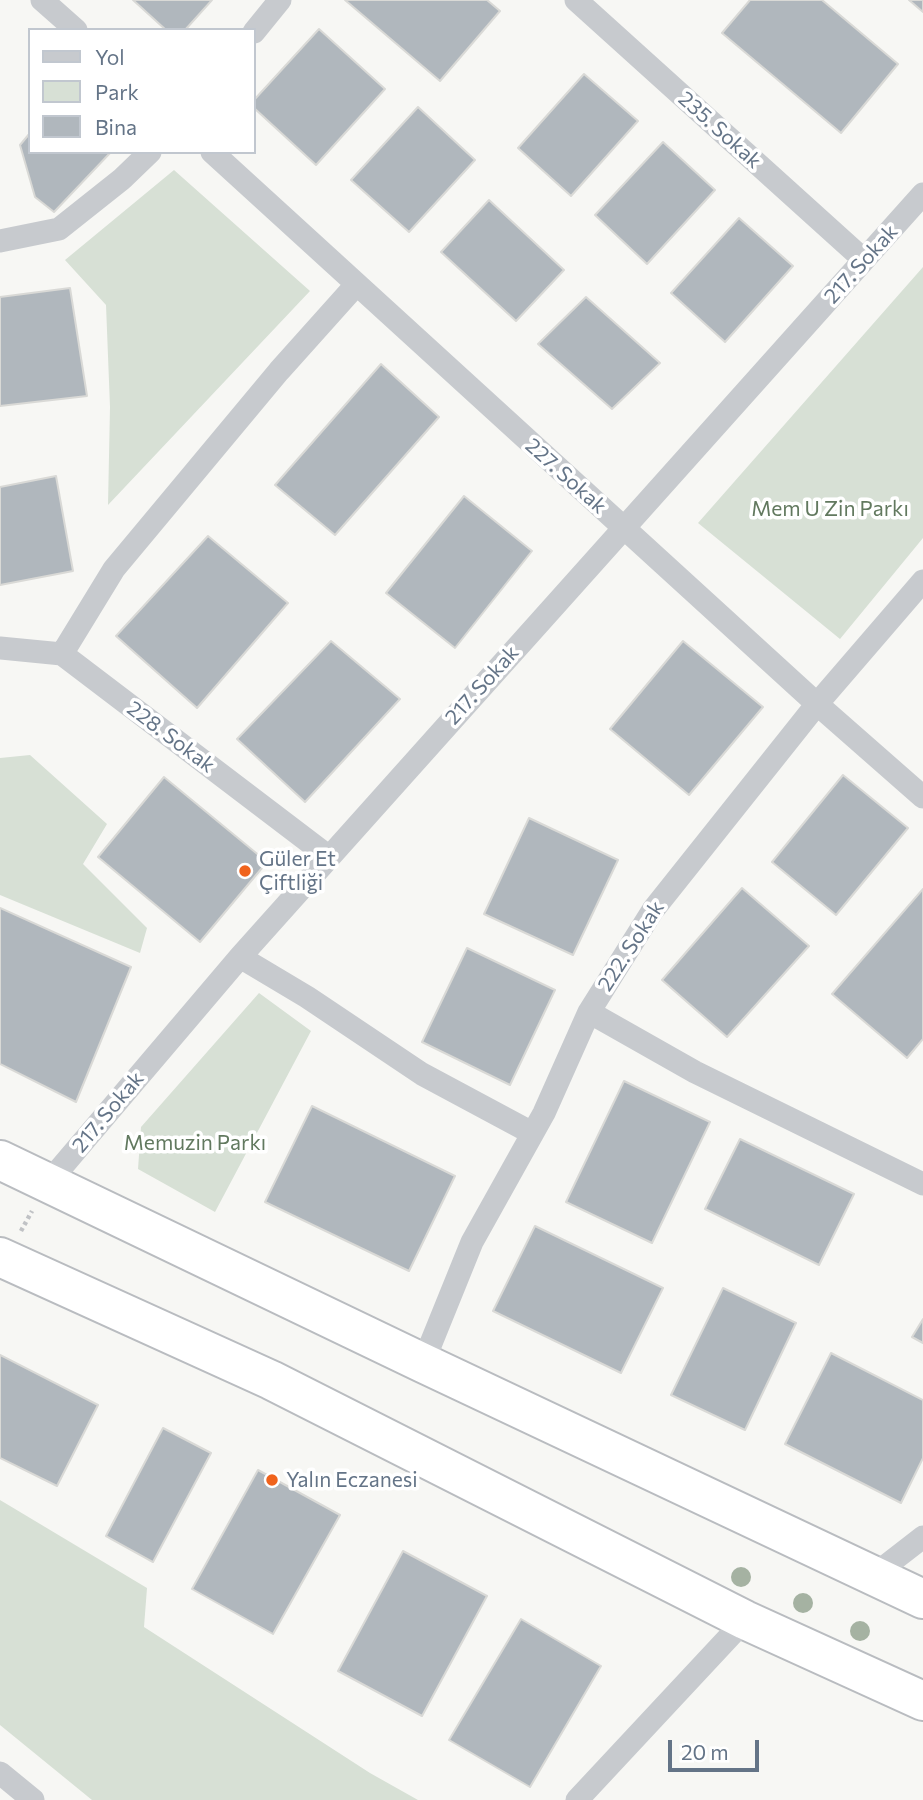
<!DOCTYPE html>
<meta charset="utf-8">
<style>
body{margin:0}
#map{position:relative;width:923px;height:1800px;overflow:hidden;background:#f7f7f4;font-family:Commissioner,sans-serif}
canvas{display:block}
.legend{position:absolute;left:28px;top:28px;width:228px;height:126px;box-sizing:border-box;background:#fff;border:2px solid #c1c7cf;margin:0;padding:9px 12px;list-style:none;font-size:21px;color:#647487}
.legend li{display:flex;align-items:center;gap:14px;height:35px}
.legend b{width:35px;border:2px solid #c1c7cf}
.scale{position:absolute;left:668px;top:1740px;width:91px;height:32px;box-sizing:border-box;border:4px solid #647487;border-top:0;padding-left:9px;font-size:21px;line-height:24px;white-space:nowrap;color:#647487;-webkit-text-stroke:5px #fff;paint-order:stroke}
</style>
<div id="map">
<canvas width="923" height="1800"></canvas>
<ul class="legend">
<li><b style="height:9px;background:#c7cace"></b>Yol</li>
<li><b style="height:19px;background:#d7e0d5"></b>Park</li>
<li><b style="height:19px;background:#b0b7bd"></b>Bina</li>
</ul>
<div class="scale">20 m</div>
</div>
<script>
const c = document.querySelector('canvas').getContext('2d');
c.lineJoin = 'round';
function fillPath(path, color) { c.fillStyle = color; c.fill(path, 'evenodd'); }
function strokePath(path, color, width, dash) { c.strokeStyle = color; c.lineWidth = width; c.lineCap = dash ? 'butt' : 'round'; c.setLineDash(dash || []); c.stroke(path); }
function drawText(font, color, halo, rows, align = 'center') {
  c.font = font + ' Commissioner,sans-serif'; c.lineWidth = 7; c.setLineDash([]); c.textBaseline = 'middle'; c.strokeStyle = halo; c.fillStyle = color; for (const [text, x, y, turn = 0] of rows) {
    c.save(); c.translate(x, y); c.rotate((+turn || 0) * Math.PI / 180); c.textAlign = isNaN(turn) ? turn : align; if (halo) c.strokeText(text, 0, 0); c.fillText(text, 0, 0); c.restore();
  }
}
fillPath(new Path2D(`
 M174,170l136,121 -202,214 2,-98 -4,-102 -41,-45z
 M923,267v271l-83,101 -142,-116z
 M30,755l77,69 -24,40 64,64 -7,25 -140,-58v-137z
 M259,993l52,38 -96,181 -77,-43 3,-42z
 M0,1500l147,88 -3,39 226,146 48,27h-326l-92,-75z`), '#d7e0d5');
const building = new Path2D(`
 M133,0h79l-27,30h-19z
 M345,0h142l13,11 -60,70z
 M750,0h72l76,64 -57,69 -119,-100z
 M909,0h14v12z
 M319,29l66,60 -69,76 -62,-57v-8z
 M584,74l54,47 -67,75 -53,-48z
 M418,107l57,53 -66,72 -58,-52z
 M30,133v19h81l-57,60 -19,-15 -15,-52z
 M663,142l52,48 -68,74 -52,-49z
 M489,200l75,70 -48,51 -75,-69z
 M739,218l54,48 -68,76 -54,-49z
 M70,288l17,108 -87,10v-109z
 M586,297l74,66 -48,46 -74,-65z
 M381,364l58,53 -104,118 -60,-50z
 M56,476l17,95 -73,14v-98z
 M464,496l68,55 -77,97 -69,-55z
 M208,536l80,67 -91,105 -81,-72z
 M331,641l69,58 -95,103 -68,-63z
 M683,641l80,66 -74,88 -79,-66z
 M843,775l65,53 -72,87 -64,-53z
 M164,777l103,85 -67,80 -102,-85z
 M529,818l89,42 -45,95 -89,-41z
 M742,888l67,58 -82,91 -65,-57z
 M923,889v150l-16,19 -75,-64z
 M0,908l131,59 -55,135 -76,-38z
 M467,948l88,42 -45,95 -88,-43z
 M624,1081l86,41 -58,121 -86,-41z
 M312,1106l143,70 -46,95 -144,-69z
 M740,1139l114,55 -35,71 -114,-56z
 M535,1226l128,62 -42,85 -128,-62z
 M723,1288l73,35 -51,107 -74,-35z
 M923,1319v24l-11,-6z
 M831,1353l92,47v58l-22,45 -116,-59z
 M0,1355l98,50 -41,81 -57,-28z
 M163,1428l48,25 -58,109 -47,-26z
 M258,1470l82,45 -67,119 -81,-45z
 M403,1551l84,45 -65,120 -84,-45z
 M521,1619l80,47 -71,121 -81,-47z`);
fillPath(building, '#b0b7bd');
strokePath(building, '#d9d9d6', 2);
const trunk = new Path2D(`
 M0,1160l423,203 500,236
 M0,1257l271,123 474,240 178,81`);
strokePath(trunk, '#b9bcc0', 42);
strokePath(new Path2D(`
 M21,1231l11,-20`), '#c0c2c5', 4.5, [3.5, 3.5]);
strokePath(new Path2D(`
 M42,0l34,30
 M576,0l288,260
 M254,32l26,-32
 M212,152l605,552 106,93
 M0,241l59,-12 63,-50 28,-27
 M0,648l62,6 267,203
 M62,654l52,-85 165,-198 77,-86
 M240,957l67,40 115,77 110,59
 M589,1012l106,60 228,112
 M48,1183l192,-226 683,-763
 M423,1363l49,-121 72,-129 45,-101 64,-102 164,-206 106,-123
 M874,1575l49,-38
 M0,1773l33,27
 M577,1800l168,-180`), '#c7cace', 23);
strokePath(trunk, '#fff', 38);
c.fillStyle = '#a5b2a2';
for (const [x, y] of [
 [741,1577],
 [803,1603],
 [860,1631]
]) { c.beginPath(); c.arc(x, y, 10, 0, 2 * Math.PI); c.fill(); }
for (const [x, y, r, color] of [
 [245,871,7,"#f0631c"],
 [272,1480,7,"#f0631c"]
]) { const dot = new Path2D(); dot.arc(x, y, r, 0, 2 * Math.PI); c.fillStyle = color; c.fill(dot); strokePath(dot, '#fff', 2.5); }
drawText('21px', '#647487', '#fff', [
 ["235. Sokak",720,130,42],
 ["217. Sokak",861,264,-48],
 ["227. Sokak",566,476,42],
 ["217. Sokak",482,685,-48],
 ["228. Sokak",171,737,37],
 ["222. Sokak",631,946,-57],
 ["217. Sokak",108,1112,-50]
]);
drawText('21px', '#62795f', '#fff', [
 ["Mem U Zin Parkı",830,509],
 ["Memuzin Parkı",195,1143]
]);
drawText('21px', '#647487', '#fff', [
 ["Güler Et",259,859],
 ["Çiftliği",259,883],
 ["Yalın Eczanesi",286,1480]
], 'left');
</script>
